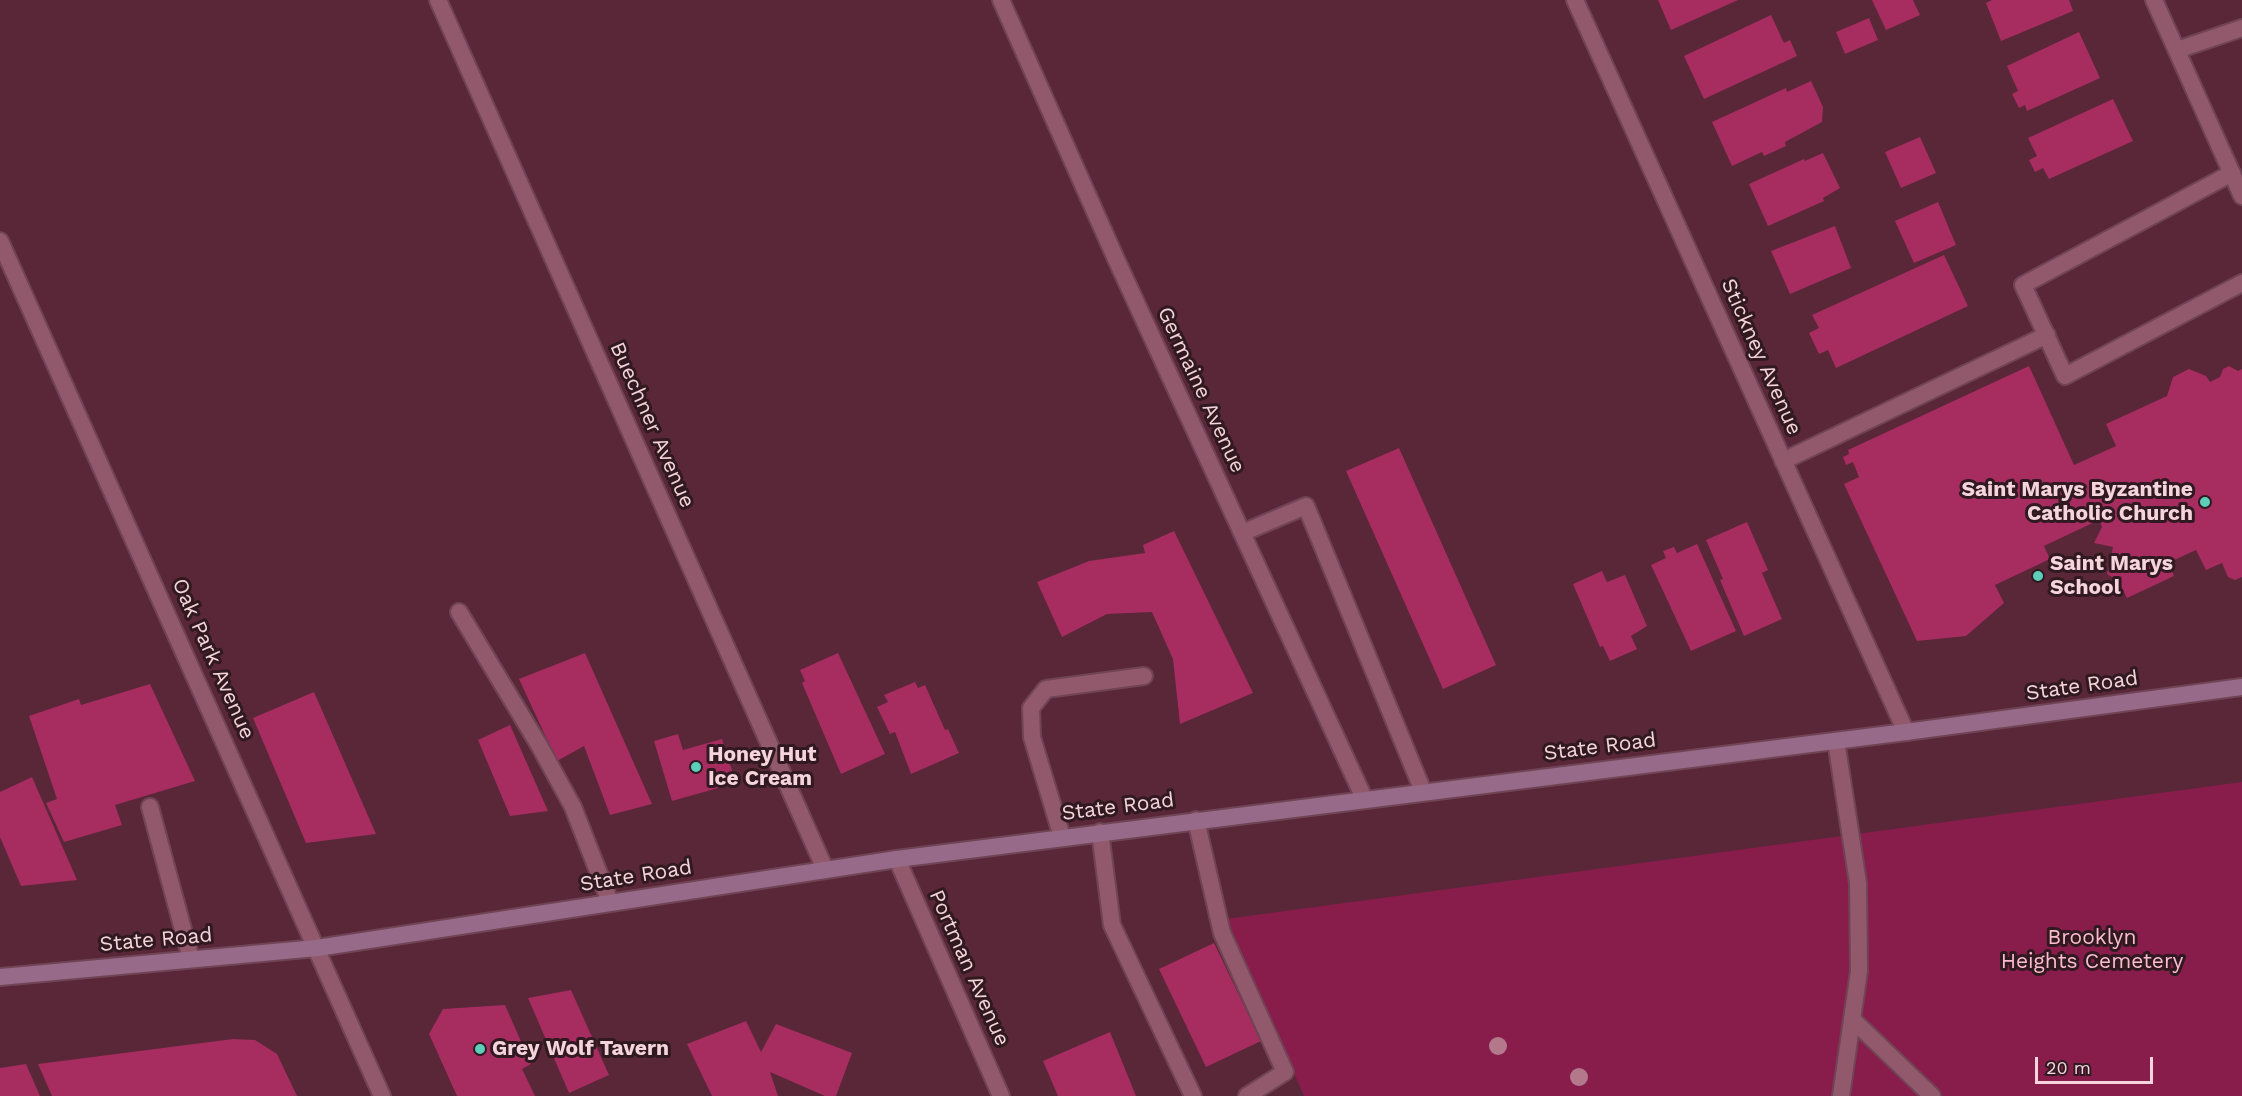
<!DOCTYPE html>
<style>
body{margin:0}
#map{position:relative;width:2242px;height:1096px;overflow:hidden;background:#592738;font-family:"Work Sans",sans-serif}
canvas{display:block}
.scale{position:absolute;left:2035px;top:1057px;width:118px;height:27px;box-sizing:border-box;border:3px solid #f5d4dd;border-top:0;padding-left:8px;font-size:18px;line-height:21px;white-space:nowrap;color:#f5d4dd;-webkit-text-stroke:4px #301920;paint-order:stroke}
</style>
<div id="map">
<canvas width="2242" height="1096"></canvas>
<div class="scale">20 m</div>
</div>
<script>
const c = document.querySelector('canvas').getContext('2d');
c.lineJoin = 'round';
function fillPath(path, color) { c.fillStyle = color; c.fill(path, 'evenodd'); }
function strokePath(path, color, width, dash) { c.strokeStyle = color; c.lineWidth = width; c.lineCap = dash ? 'butt' : 'round'; c.setLineDash(dash || []); c.stroke(path); }
function drawText(font, color, halo, rows, align = 'center') {
  c.font = font + ' "Work Sans",sans-serif'; c.lineWidth = 6; c.setLineDash([]); c.textBaseline = 'middle'; c.strokeStyle = halo; c.fillStyle = color; for (const [text, x, y, turn = 0] of rows) {
    c.save(); c.translate(x, y); c.rotate((+turn || 0) * Math.PI / 180); c.textAlign = isNaN(turn) ? turn : align; if (halo) c.strokeText(text, 0, 0); c.fillText(text, 0, 0); c.restore();
  }
}
fillPath(new Path2D(`
 M2242,782v314h-938l-78,-177z`), '#881d4c');
fillPath(new Path2D(`
 M1658,0h80l-67,30z
 M1872,0h41l7,15 -34,15z
 M1992,0h77l4,11 -72,30 -15,-38z
 M1771,15l13,28 6,-3 7,16 -93,43 -20,-43z
 M1869,18l9,22 -33,14 -9,-22z
 M2079,32l21,46 -73,33 -2,-6 -6,3 -7,-14 6,-3 -11,-25z
 M1811,81l12,26 -1,15 -37,20 1,4 -22,10 -2,-4 -30,14 -20,-44 74,-34 1,4z
 M2113,99l20,42 -84,38 -6,-11 -8,4 -6,-12 8,-4 -9,-18z
 M1920,137l16,36 -35,15 -16,-36z
 M1823,153l17,35 -17,10 1,3 -56,25 -19,-42 55,-25 1,2z
 M1938,202l18,43 -42,18 -19,-42z
 M1835,226l16,42 -61,26 -19,-43z
 M1944,255l24,51 -132,62 -8,-18 -9,4 -10,-21 10,-5 -7,-13z
 M2029,366l45,99 42,-19 -10,-22 61,-28 6,-19 16,-8 17,7 4,6 10,-5 3,-8 6,-3 9,5 4,-2v208l-7,3 -7,-3 -6,-14 -16,7 -10,-20 -28,13 6,13 -47,22 -9,-17 -11,-7 6,-27 -19,-4 8,-16 -3,-7 -55,26 6,13 -55,26 9,18 -38,33 -49,5 -73,-157 15,-7 -6,-15 -7,3 -3,-8 6,-3 -1,-4z
 M1399,448l97,217 -53,24 -97,-218z
 M1747,522l21,48 -6,3 20,46 -38,17 -24,-56 3,-1 -17,-39z
 M1174,531l79,162 -73,31 -7,-65 -21,-47 -45,2 -45,23 -25,-55 52,-21 56,-8 -2,-8z
 M1697,544l39,87 -45,20 -40,-86 15,-7 -3,-7 11,-4 3,6z
 M1602,571l5,11 18,-7 22,51 -16,10 6,13 -27,12 -7,-15 -3,1 -27,-63z
 M585,653l67,151 -42,11 -26,-69 -27,15 -38,-82z
 M838,653l47,101 -44,20 -39,-91 3,-2 -5,-11z
 M915,682l3,6 7,-3 20,45 3,-1 11,24 -48,21 -16,-42 -5,2 -13,-27 11,-5 -4,-7z
 M150,684l45,97 -80,24 7,20 -58,17 -18,-39 11,-4 -28,-83 50,-17 2,6z
 M314,692l62,142 -70,9 -53,-125z
 M510,725l38,86 -38,5 -32,-76z
 M678,734l5,16 39,-11 14,44 -64,18 -18,-60z
 M32,777l45,103 -56,6 -21,-49v-45z
 M1214,943l47,98 -55,26 -47,-98z
 M571,990l38,85 -40,18 -41,-95z
 M505,1005l26,59 -9,5 13,27h-78l-28,-62 14,-25z
 M746,1021l15,31 15,-28 76,29 -16,43h-11l-55,-24 8,24h-66l-25,-52z
 M1110,1032l26,64h-78l-15,-35z
 M233,1039l22,1 22,14 20,42h-245l-14,-32z
 M26,1064l14,32h-40v-28z`), '#a72c60');
const service = new Path2D(`
 M2177,50l65,-22
 M2232,173l-209,112 42,91 177,-93
 M1783,461l264,-126
 M1242,533l64,-27 117,285
 M459,612l80,133 34,62 37,95
 M1836,741l22,142 1,88 -18,125
 M150,807l41,152
 M1196,820l26,113 63,139 -38,24
 M1100,832l12,93 81,171
 M1062,837l-30,-100 -1,-29 15,-19 98,-13
 M1853,1020l79,76`);
const minor = new Path2D(`
 M438,0l387,869
 M1001,0l115,259 248,539
 M1575,0l331,732
 M2154,0l88,196
 M0,241l382,855
 M897,859l104,237`);
const secondary = new Path2D(`
 M0,977l317,-29 580,-89 1009,-127 336,-45`);
strokePath(service, '#704455', 20);
strokePath(minor, '#704455', 20);
strokePath(secondary, '#704455', 20);
strokePath(service, '#91596b', 16);
strokePath(minor, '#91596b', 16);
strokePath(secondary, '#986a8a', 16);
c.fillStyle = '#b3798b';
for (const [x, y] of [
 [1498,1046],
 [1579,1077]
]) { c.beginPath(); c.arc(x, y, 9, 0, 2 * Math.PI); c.fill(); }
for (const [x, y, r, color] of [
 [2205,502,6,"#5dceb9"],
 [2038,576,6,"#5dceb9"],
 [696,767,6,"#5dceb9"],
 [480,1049,6,"#5dceb9"]
]) { const dot = new Path2D(); dot.arc(x, y, r, 0, 2 * Math.PI); c.fillStyle = color; c.fill(dot); strokePath(dot, '#301920', 2); }
drawText('21px', '#f5d4dd', '#301920', [
 ["Stickney Avenue",1761,357,66],
 ["Germaine Avenue",1201,390,65],
 ["Buechner Avenue",652,425,66],
 ["Oak Park Avenue",213,659,66],
 ["State Road",2082,686,-8],
 ["State Road",1600,747,-7],
 ["State Road",1118,807,-7],
 ["State Road",636,876,-9],
 ["State Road",156,940,-5],
 ["Portman Avenue",969,968,66]
]);
drawText('bold 21px', '#f5d4dd', '#301920', [
 ["Saint Marys Byzantine",2193,490,"right"],
 ["Catholic Church",2193,514,"right"],
 ["Saint Marys",2050,564],
 ["School",2050,588],
 ["Honey Hut",708,755],
 ["Ice Cream",708,779],
 ["Grey Wolf Tavern",492,1049]
], 'left');
drawText('21px', '#fcbccf', '#301920', [
 ["Brooklyn",2092,938],
 ["Heights Cemetery",2092,962]
]);
</script>
